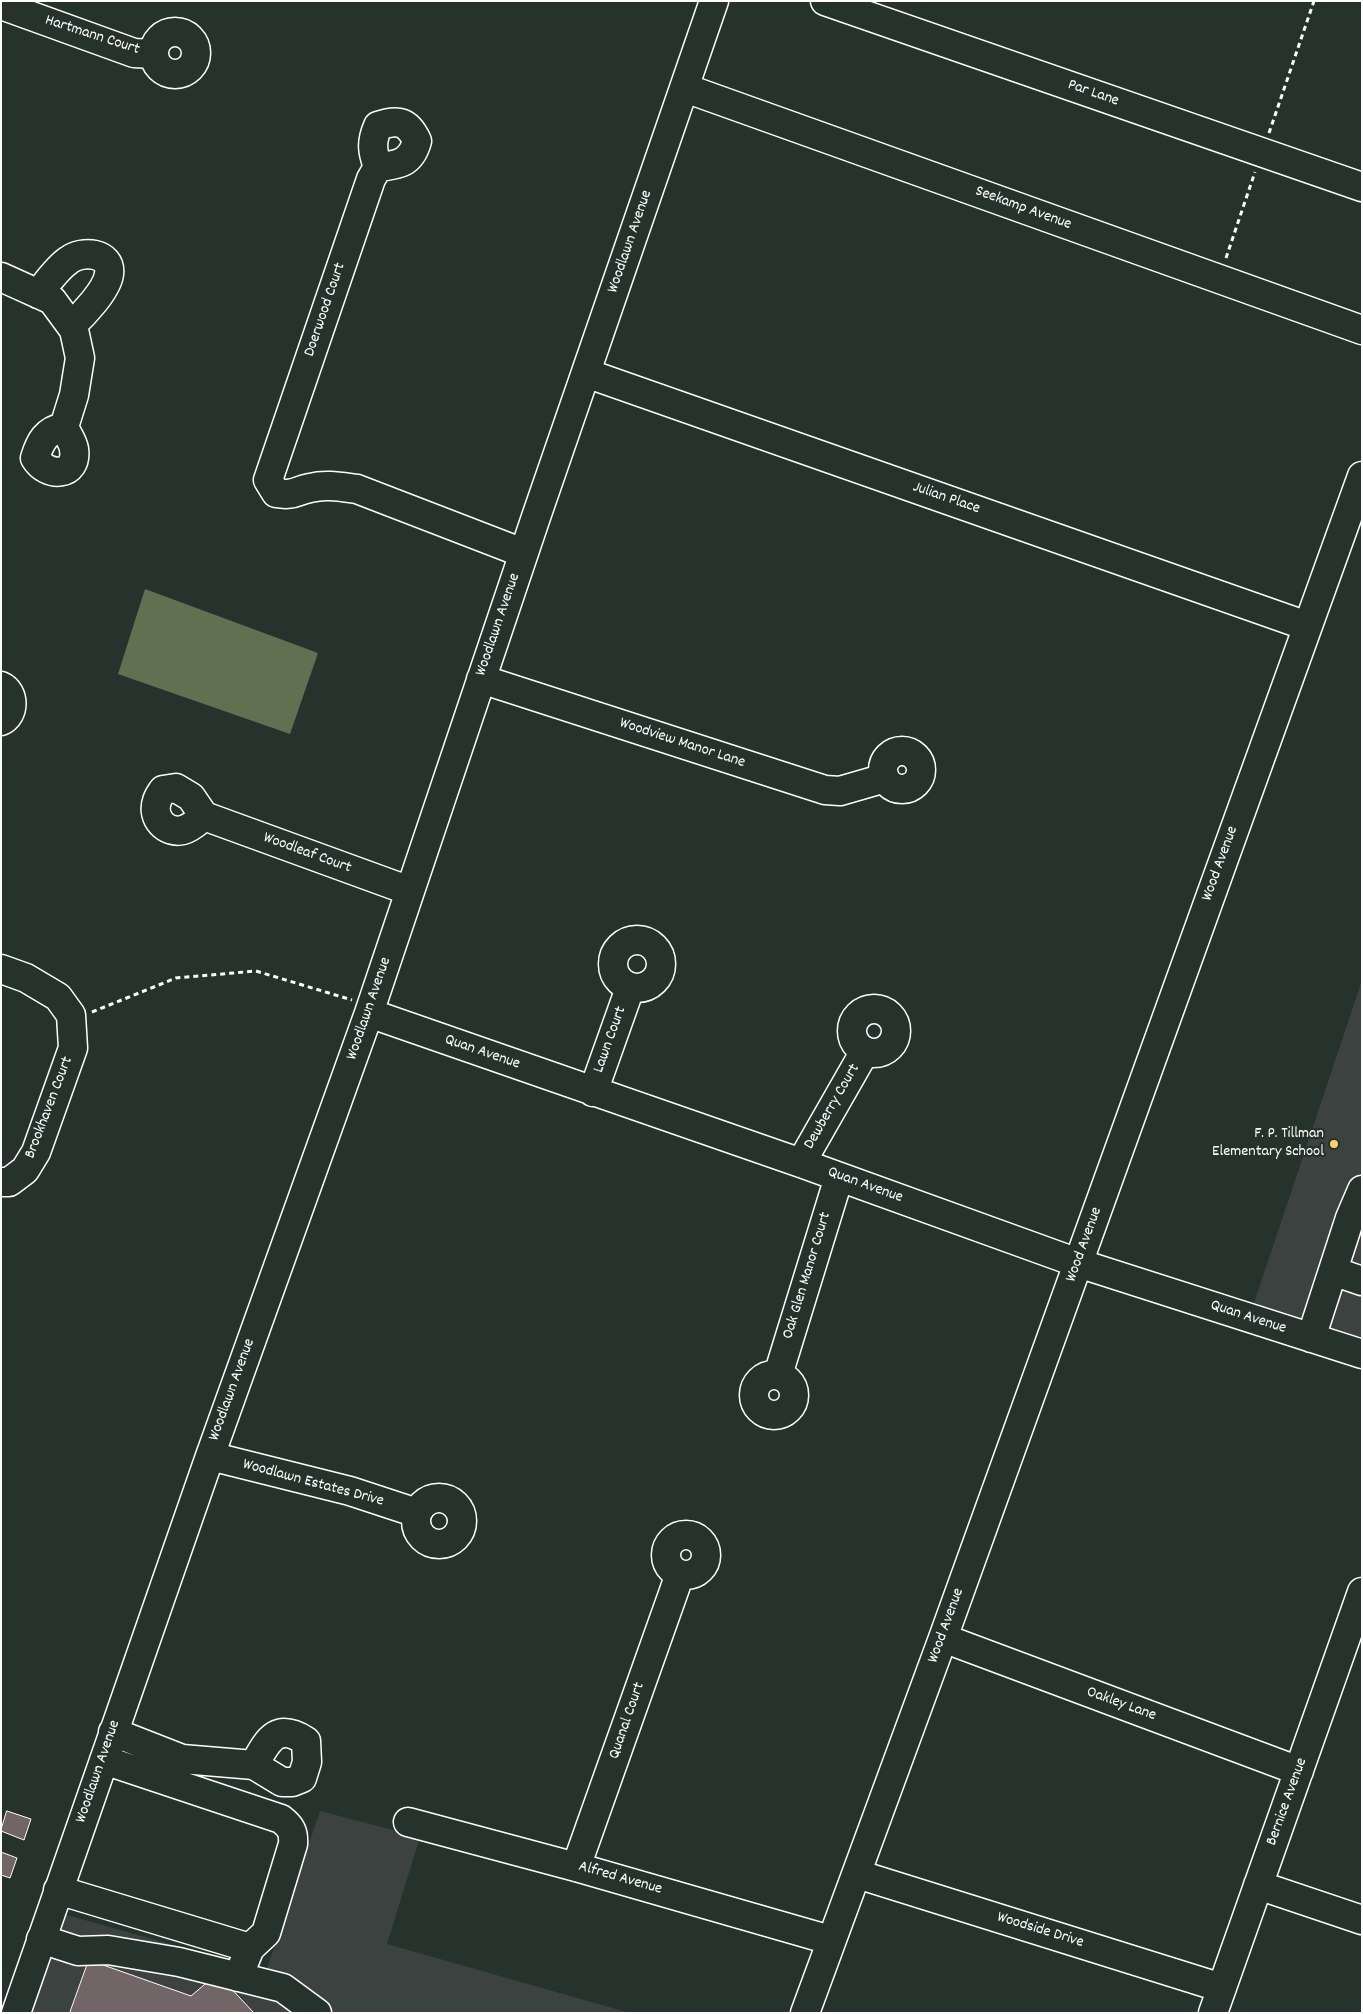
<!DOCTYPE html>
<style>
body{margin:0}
#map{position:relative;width:1363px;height:2014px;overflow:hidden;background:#26332d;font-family:Dekko,sans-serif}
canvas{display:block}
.frame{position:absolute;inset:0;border:2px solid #fff;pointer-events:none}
</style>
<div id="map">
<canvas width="1363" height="2014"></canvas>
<div class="frame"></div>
</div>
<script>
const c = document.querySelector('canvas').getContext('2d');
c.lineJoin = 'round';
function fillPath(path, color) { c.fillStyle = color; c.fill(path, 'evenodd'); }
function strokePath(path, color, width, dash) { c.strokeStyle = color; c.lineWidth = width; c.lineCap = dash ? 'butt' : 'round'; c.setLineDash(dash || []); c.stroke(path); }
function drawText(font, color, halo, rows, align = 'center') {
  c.font = font + ' Dekko,sans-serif'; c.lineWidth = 4.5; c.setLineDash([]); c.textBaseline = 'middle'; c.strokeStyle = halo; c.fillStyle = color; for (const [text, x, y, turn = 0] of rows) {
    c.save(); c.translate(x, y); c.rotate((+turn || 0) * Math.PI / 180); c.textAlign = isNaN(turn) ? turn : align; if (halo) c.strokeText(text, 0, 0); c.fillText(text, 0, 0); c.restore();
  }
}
fillPath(new Path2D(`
 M1362,980v366l-110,-37z
 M320,1811l100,26 -33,107 243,69h-602l32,-100 206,58z`), '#3c423f');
fillPath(new Path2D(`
 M145,589l173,64 -28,81 -172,-60z`), '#627052');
const building = new Path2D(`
 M7,1811l24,8 -7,21 -23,-9z
 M1,1852l16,6 -7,20 -9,-3z
 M89,1960l102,36 20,-17 15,4 28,30h-184z`);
fillPath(building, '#716568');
strokePath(building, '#fff', 1);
const minor = new Path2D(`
 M825,1l537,186
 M1,5l133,48 20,1
 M154 53a21 21 0 1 1 42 0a21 21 0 1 1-42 0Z
 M685,88l677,242
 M378,167c-6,-16 -7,-25 0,-41 20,-7 30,-5 39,15 -6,22 -18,24 -39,26l-7,12 -103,301 8,13c18,3 19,-2 34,-5 16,-4 31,-1 47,1l166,64
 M1,277l51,23 22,30 6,28 -6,37 -10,32c3,7 9,15 10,22 4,28 -27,29 -39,9 5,-16 11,-28 29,-31
 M38,294c9,-11 19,-26 31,-34 13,-10 43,-8 40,14 -2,16 -26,41 -38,52
 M586,373l721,253
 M481,679l344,111 15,1 45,-13
 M1,686c14,6 14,29 0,35
 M883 770a19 19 0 1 1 38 0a19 19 0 1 1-38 0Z
 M204,816l-13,-19 -15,-9 -13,2c-2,3 -5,7 -6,11 -6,17 9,33 26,29 8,-2 15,-9 21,-14l206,75
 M613 964a24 24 0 1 1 48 0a24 24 0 1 1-48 0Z
 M1,969l25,9 32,19 13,18 2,33 -37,104 -11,18 -16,12h-8
 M852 1031a22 22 0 1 1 44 0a22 22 0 1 1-44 0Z
 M369,1013l432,150 277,100 284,91
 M593,1092l37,-104
 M801,1163l64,-112
 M1333,1271l29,10
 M1311,1338l39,-120 12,-28
 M754 1395a20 20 0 1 1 40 0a20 20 0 1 1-40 0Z
 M778,1375l61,-198
 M210,1456l140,35 67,22
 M416 1521a23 23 0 1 1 46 0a23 23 0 1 1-46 0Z
 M666 1555a20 20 0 1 1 40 0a20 20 0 1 1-40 0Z
 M943,1638l356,133
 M113,1732l69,27 72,6 28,17h10l10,-4 5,-16 -1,-21c-30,-19 -38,-1 -52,24
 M104,1760l177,59c9,7 13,12 12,25l-27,89 -16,15 -12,29
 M408,1822l168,45 254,73
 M576,1867l104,-293
 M857,1874l365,114
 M1258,1885l104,35
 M58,1890l192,58
 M41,1939l37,12 30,-1 71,12 104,26 34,25
 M16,2013l194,-557 159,-443 167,-496 178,-516
 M805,2013l138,-375 419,-1162
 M1213,2013l149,-421`);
strokePath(minor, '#fff', 31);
strokePath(new Path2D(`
 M1269,133l45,-132
 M1226,258l29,-86
 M92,1012l84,-34 80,-7 96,29`), '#fff', 3, [5, 4]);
strokePath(minor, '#26332d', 28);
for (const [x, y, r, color] of [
 [1334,1144,5,"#ffd166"]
]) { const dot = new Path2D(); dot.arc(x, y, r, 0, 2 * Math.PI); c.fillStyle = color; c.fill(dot); strokePath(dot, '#26332d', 2); }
drawText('16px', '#fff', '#26332d', [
 ["Hartmann Court",92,36,18],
 ["Par Lane",1093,94,19],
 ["Seekamp Avenue",1023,209,20],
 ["Woodlawn Avenue",631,242,-71],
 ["Doerwood Court",326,310,-71],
 ["Julian Place",946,499,19],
 ["Woodlawn Avenue",499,625,-71],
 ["Woodview Manor Lane",682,744,18],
 ["Woodleaf Court",307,854,20],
 ["Wood Avenue",1221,864,-70],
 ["Woodlawn Avenue",370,1009,-71],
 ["Lawn Court",611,1040,-70],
 ["Quan Avenue",482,1053,19],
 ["Dewberry Court",833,1107,-60],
 ["Brookhaven Court",50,1108,-69],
 ["Quan Avenue",865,1186,20],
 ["Wood Avenue",1085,1245,-70],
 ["Oak Glen Manor Court",808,1276,-73],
 ["Quan Avenue",1248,1318,18],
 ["Woodlawn Avenue",233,1390,-70],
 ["Woodlawn Estates Drive",313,1484,15],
 ["Wood Avenue",947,1626,-70],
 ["Oakley Lane",1121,1705,20],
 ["Quanal Court",628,1721,-71],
 ["Woodlawn Avenue",99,1772,-71],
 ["Bernice Avenue",1288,1802,-70],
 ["Alfred Avenue",620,1879,16],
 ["Woodside Drive",1040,1931,17]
]);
drawText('16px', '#fff', '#26332d', [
 ["F. P. Tillman",1324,1135],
 ["Elementary School",1324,1153]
], 'right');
</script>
